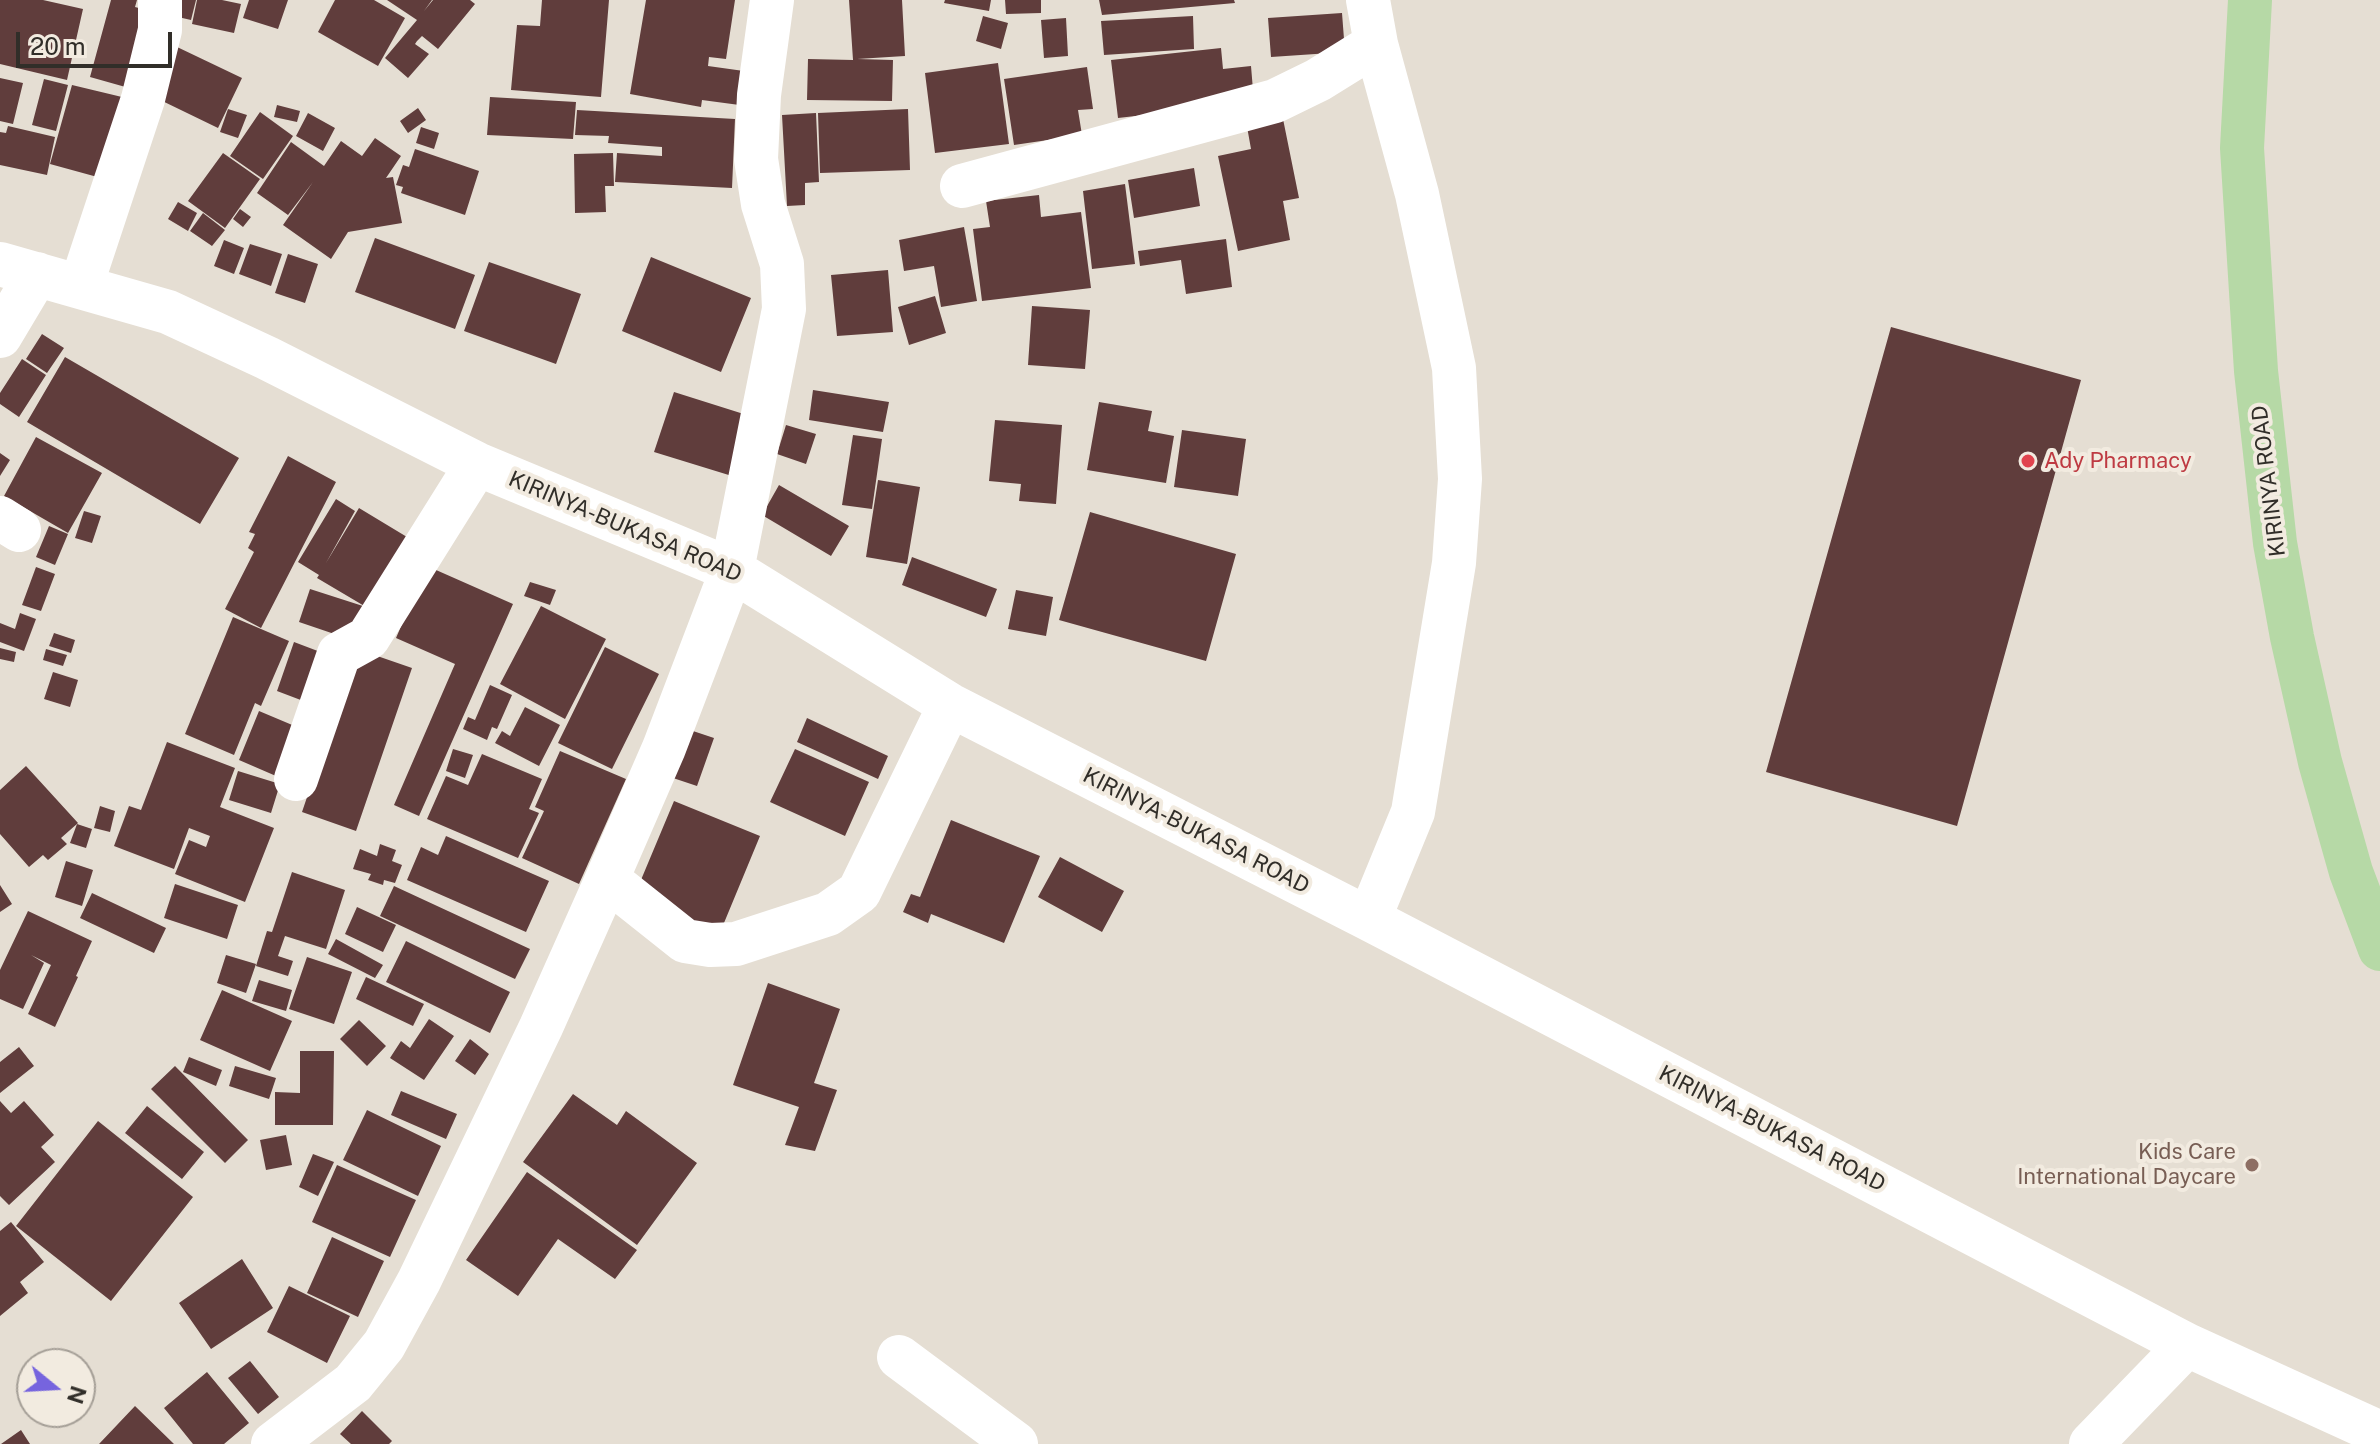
<!DOCTYPE html>
<style>
body{margin:0}
#map{position:relative;width:2380px;height:1444px;overflow:hidden;background:#e5ded3;font-family:"Public Sans",sans-serif}
canvas{display:block}
.north{position:absolute;left:16px;top:1348px;width:80px;height:80px;box-sizing:border-box;background:#f2ebe0;border:2px solid #a59f97;border-radius:50%;rotate:108deg;font-size:22px;font-weight:700;line-height:32px;text-align:center;color:#312e29}
.north::after{content:'';display:block;margin:auto;width:28px;height:36px;background:#7664de;clip-path:polygon(50% 0,100% 100%,50% 72%,0 100%)}
.scale{position:absolute;left:16px;top:32px;width:156px;height:36px;box-sizing:border-box;border:4px solid #312e29;border-top:0;padding-left:10px;font-size:24px;line-height:28px;white-space:nowrap;color:#312e29;-webkit-text-stroke:6px #f2ebe0;paint-order:stroke}
</style>
<div id="map">
<canvas width="2380" height="1444"></canvas>
<div class="north">N</div>
<div class="scale">20 m</div>
</div>
<script>
const c = document.querySelector('canvas').getContext('2d');
c.lineJoin = 'round';
function fillPath(path, color) { c.fillStyle = color; c.fill(path, 'evenodd'); }
function strokePath(path, color, width, dash) { c.strokeStyle = color; c.lineWidth = width; c.lineCap = dash ? 'butt' : 'round'; c.setLineDash(dash || []); c.stroke(path); }
function drawText(font, color, halo, rows, align = 'center') {
  c.font = font + ' "Public Sans",sans-serif'; c.lineWidth = 8; c.setLineDash([]); c.textBaseline = 'middle'; c.strokeStyle = halo; c.fillStyle = color; for (const [text, x, y, turn = 0] of rows) {
    c.save(); c.translate(x, y); c.rotate((+turn || 0) * Math.PI / 180); c.textAlign = isNaN(turn) ? turn : align; if (halo) c.strokeText(text, 0, 0); c.fillText(text, 0, 0); c.restore();
  }
}
fillPath(new Path2D(`
 M0,0h43l40,9 -16,71 -67,-16z
 M111,0h26l-2,7 15,4 -21,77 -39,-11z
 M168,0h28l-5,20 -26,-6z
 M197,0h25l19,4 -7,29 -42,-9z
 M249,0h39l-10,29 -35,-11z
 M335,0h39l31,18 -27,48 -60,-34z
 M387,0h45l-8,11 9,-11h37l5,4 -37,45 -16,-13 -5,5 -2,3 14,10 -21,24 -23,-20 32,-38z
 M542,0h67l-8,97 -90,-7 6,-65 23,1z
 M646,0h89l-9,59 -17,-2 -1,9 43,6 -4,34 -45,-6 -1,7 -71,-13z
 M849,0h53l3,56 -48,3 36,1 -1,41 -85,-1 1,-41 45,1z
 M945,0h46l-2,11 -45,-8z
 M1005,0h36v13l-35,1z
 M1099,0h135l1,3 -133,12z
 M1342,13l3,39 -74,5 -3,-39z
 M983,16l25,7 -7,26 -25,-8z
 M1193,16l1,33 -90,6 -3,-34z
 M1066,18l2,38 -24,2 -3,-38z
 M175,46l67,32 -24,50 -66,-32z
 M1221,48l2,21 28,-3 2,24 -22,15 -113,13 -7,-58z
 M998,63l11,81 -74,9 -10,-80z
 M1087,67l6,42 -15,1 4,25 -68,10 -10,-66z
 M0,78l23,5 -10,41 -13,-3z
 M44,79l24,6 -12,46 -24,-6z
 M72,85l50,12 -21,81 -51,-14z
 M490,97l86,5 -3,37 -86,-4z
 M277,105l23,6 -3,11 -23,-5z
 M418,108l8,12 -18,13 -8,-12z
 M228,109l19,6 -9,23 -18,-6z
 M908,109l2,61 -90,3 -2,-60z
 M577,110l158,9 -3,69 -117,-6 2,-29 45,3v-9l-54,-4 1,-7 -34,-1z
 M260,112l33,24 -30,43 -33,-23z
 M308,113l27,15 -12,23 -27,-15z
 M816,113l3,69 -14,1v22l-18,1 -5,-91z
 M1282,114l17,84 -16,3 7,39 -52,11 -20,-95 33,-7 -5,-28z
 M8,126l47,11 -8,38 -47,-10v-33l6,1z
 M421,127l18,6 -5,16 -18,-6z
 M375,138l26,18 -15,22 7,-1 9,46 -54,9 -17,27 -48,-34 30,-43 -25,33 -31,-22 34,-51 33,24 17,-25 21,15z
 M415,149l64,22 -14,44 -64,-22 2,-6 -7,-2 7,-20 6,2z
 M223,153l37,26 -35,49 -37,-27z
 M613,153l1,33h-9l1,26 -31,1 -1,-59z
 M1194,168l6,38 -66,12 -6,-38z
 M1125,184l10,80 -43,5 -9,-78z
 M1039,195l2,22 40,-5 10,76 -109,13 -9,-72 17,-2 -4,-26z
 M178,202l19,11 -9,18 -20,-12z
 M240,209l11,8 -8,10 -10,-8z
 M203,213l22,17 -13,16 -22,-15z
 M964,227l13,74 -36,6 -7,-41 -30,5 -5,-31z
 M375,238l100,37 -20,54 -100,-37z
 M1226,239l6,48 -46,7 -5,-34 -41,6 -2,-15z
 M224,240l20,8 -10,26 -20,-8z
 M250,244l32,10 -11,32 -32,-12z
 M288,254l30,10 -13,39 -30,-10z
 M651,257l100,41 -30,74 -99,-41z
 M489,262l92,32 -25,70 -92,-33z
 M888,270l5,62 -56,4 -6,-61z
 M935,296l11,37 -37,12 -11,-38z
 M1032,306l58,4 -5,59 -57,-4z
 M1891,327l190,53 -124,446 -191,-54z
 M42,334l22,14 -17,25 -21,-14z
 M65,357l174,101 -39,66 -173,-102z
 M22,359l24,16 -27,42 -19,-13v-11z
 M813,390l76,12 -6,30 -74,-12z
 M674,392l76,24 -18,60 -78,-24z
 M1099,402l53,9 -4,20 26,5 -8,47 -79,-13z
 M995,420l67,5 -6,79 -37,-3 2,-17 -32,-3z
 M786,425l30,9 -10,30 -29,-10z
 M1182,430l64,9 -8,57 -64,-9z
 M853,435l29,4 -10,70 -30,-4z
 M36,437l66,36 -34,60 -64,-37z
 M0,453l10,7 -10,16z
 M288,456l48,26 -75,146 -36,-19 29,-57 -6,-4 7,-14 -6,-2z
 M878,480l42,7 -13,77 -41,-7z
 M779,485l70,41 -18,30 -69,-41z
 M336,499l19,12 -29,52 33,-55 48,29 -52,104 -56,-19 11,-33 56,18 -49,-29 2,-3 -21,-13z
 M84,511l17,5 -9,27 -17,-5z
 M1090,512l146,42 -30,107 -147,-41z
 M49,526l19,8 -13,31 -19,-8z
 M912,557l85,32 -11,28 -84,-32z
 M427,566l86,38 -94,212 -25,-11 61,-141 -59,-26z
 M36,567l19,7 -14,37 -19,-6z
 M530,582l26,8 -6,15 -26,-9z
 M1016,590l37,7 -7,39 -38,-7z
 M541,606l65,33 -41,80 -65,-35z
 M20,613l16,6 -12,32 -24,-9v-19l15,6z
 M233,617l56,24 -28,65 -6,-3 -21,52 -49,-21z
 M54,633l21,7 -4,13 -22,-7z
 M294,642l29,11 -17,49 -29,-11z
 M605,647l54,27 -47,95 -54,-26z
 M0,648l16,4 -2,10 -14,-3z
 M46,649l21,6 -4,11 -20,-6z
 M357,649l55,19 -56,163 -54,-19z
 M53,672l25,8 -8,27 -26,-8z
 M490,685l22,10 -15,34 -5,-2 -5,13 -24,-11 5,-12 7,3z
 M525,707l35,18 -21,41 -44,-23 7,-12 8,5z
 M259,711l38,16 -21,49 -37,-16z
 M807,718l81,38 -10,23 -81,-37z
 M684,728l30,10 -17,48 -30,-10z
 M167,742l68,26 -15,39 54,21 -29,74 -70,-28 14,-34 17,7 4,-11 -21,-8 -15,41 -60,-23 15,-40 12,4z
 M453,749l20,6 -8,23 -19,-7z
 M795,749l74,33 -24,54 -75,-34z
 M560,751l66,28 -47,105 -57,-26 22,-47 -9,-4z
 M482,754l60,25 -13,30 10,4 -21,45 -91,-39 19,-43 22,9z
 M26,766l52,57 -17,15 6,6 -19,16 -5,-5 -14,12 -29,-33v-44z
 M238,771l42,13 -9,29 -42,-13z
 M674,801l86,35 -41,99 -86,-36z
 M100,806l15,5 -5,21 -16,-4z
 M951,820l89,36 -36,87 -73,-29 -3,9 -25,-11 8,-18 9,3z
 M77,824l15,5 -6,19 -16,-5z
 M446,836l103,45 -23,51 -119,-52 14,-33 17,8z
 M380,844l16,6 -4,11 10,4 -7,18 -11,-3 -1,5 -15,-5 3,-6 -18,-5 7,-20 17,7z
 M1060,857l64,34 -22,41 -64,-35z
 M66,861l27,9 -11,36 -27,-9z
 M292,872l53,18 -19,59 -41,-13 -7,20 15,5 -5,15 -32,-10 11,-35 5,1z
 M175,884l63,21 -11,34 -63,-21z
 M0,885l12,19 -12,8z
 M394,886l136,63 -15,30 -135,-63z
 M92,893l74,35 -12,25 -74,-35z
 M357,907l39,18 -13,27 -38,-18z
 M28,911l64,30 -16,35 2,1 -23,50 -27,-13 23,-49 -20,-10 13,8 -21,46 -23,-10v-29z
 M336,939l47,26 -8,13 -47,-24z
 M406,941l104,51 -20,41 -104,-51z
 M226,955l30,9 -10,29 -29,-10z
 M307,957l45,15 -18,52 -45,-15z
 M366,977l58,27 -11,22 -57,-27z
 M259,980l33,10 -6,21 -34,-10z
 M768,983l72,26 -26,74 23,7 -22,61 -30,-6 14,-38 -66,-22z
 M222,990l70,31 -22,50 -70,-31z
 M429,1019l25,17 -30,44 -34,-22 11,-17 9,7z
 M359,1020l27,26 -19,20 -27,-27z
 M470,1039l19,15 -14,21 -20,-14z
 M19,1047l15,19 -34,27v-31z
 M300,1051h34l-1,74h-58v-33l25,1z
 M189,1057l33,13 -6,16 -33,-14z
 M175,1066l73,74 -23,23 -74,-74z
 M235,1066l41,12 -7,21 -40,-13z
 M401,1091l56,23 -11,25 -55,-24z
 M573,1094l44,31 9,-14 71,52 -60,82 -114,-83z
 M0,1101l11,12 13,-12 30,34 -13,12 14,15 -46,43 -9,-9z
 M147,1106l57,46 -22,27 -57,-46z
 M367,1110l74,36 -23,50 -75,-36z
 M98,1121l95,76 -82,104 -95,-75z
 M286,1135l6,30 -26,5 -6,-30z
 M313,1154l21,8 -16,34 -19,-9z
 M337,1165l79,35 -26,57 -78,-35z
 M527,1172l110,78 -22,29 -57,-40 -40,57 -52,-36z
 M11,1222l33,40 -24,20 8,11 -28,23v-85z
 M332,1237l52,24 -26,56 -51,-24z
 M242,1259l31,49 -62,41 -32,-46z
 M289,1286l61,30 -23,47 -60,-31z
 M250,1361l29,36 -21,17 -30,-36z
 M207,1372l42,51 -25,21h-31l-29,-36z
 M135,1406l39,38h-75z
 M362,1411l30,30 -3,3h-38l-11,-10z
 M21,1430l9,14h-29z`), '#603d3c');
strokePath(new Path2D(`
 M1368,0l8,44 41,150 37,174 6,111 -6,84 -41,249 -44,107
 M962,186l313,-85 43,-21 58,-36
 M0,264l168,48 99,46 210,106 255,106 218,135 419,214 818,426 193,88
 M81,286l62,-187 17,-69v-30
 M0,336l37,-62
 M0,518l19,12
 M296,779l43,-125 29,-16 109,-174
 M607,879l78,62 25,4 26,-1 92,-30 31,-22 91,-187
 M899,1357l117,87
 M273,1444l80,-61 31,-38 35,-64 122,-254 66,-148 57,-131 68,-178 52,-261 -2,-45 -19,-60 -7,-45 3,-64 13,-95
 M2091,1444l96,-99`), '#fff', 44);
strokePath(new Path2D(`
 M2250,0l-8,148 14,223 19,172 17,94 28,125 31,110 29,77`), '#b6d9a6', 44);
for (const [x, y, r, color] of [
 [2028,461,8,"#e0444e"],
 [2252,1165,8,"#8d6e63"]
]) { const dot = new Path2D(); dot.arc(x, y, r, 0, 2 * Math.PI); c.fillStyle = color; c.fill(dot); strokePath(dot, '#f2ebe0', 3); }
drawText('22px', '#be3a42', '#f2ebe0', [
 ["Ady Pharmacy",2044,461]
], 'left');
drawText('22px', '#312e29', '#f2ebe0', [
 ["KIRINYA ROAD",2269,481,-97],
 ["KIRINYA-BUKASA ROAD",625,527,23],
 ["KIRINYA-BUKASA ROAD",1196,831,27],
 ["KIRINYA-BUKASA ROAD",1772,1129,27]
]);
drawText('22px', '#785e54', '#f2ebe0', [
 ["Kids Care",2236,1152],
 ["International Daycare",2236,1177]
], 'right');
</script>
